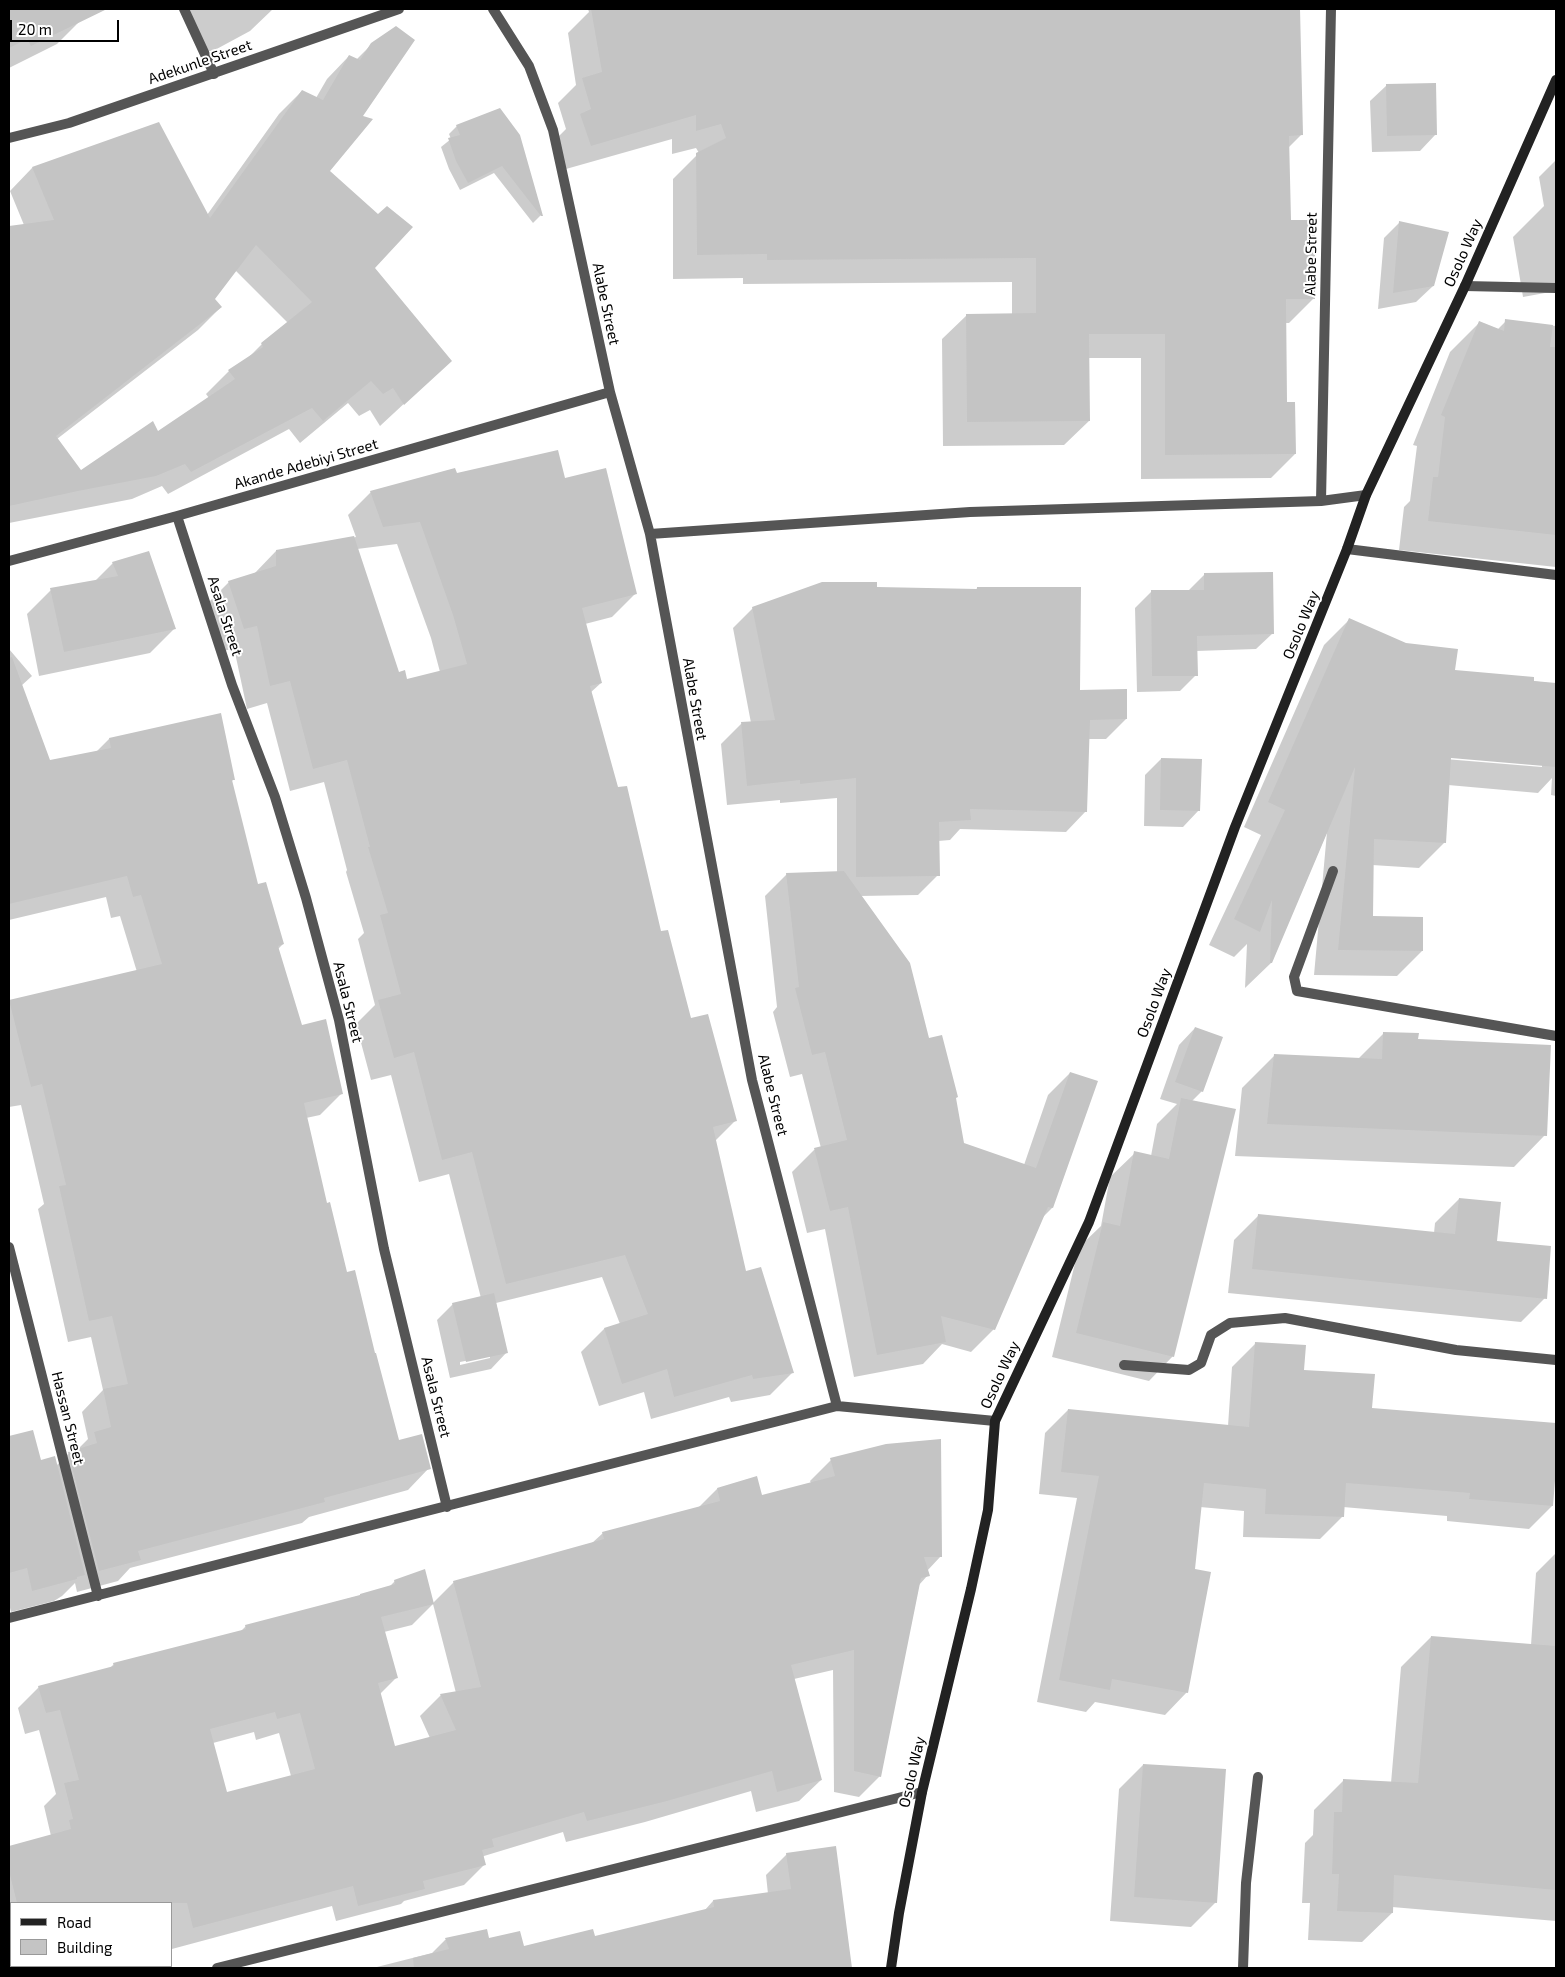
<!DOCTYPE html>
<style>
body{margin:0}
#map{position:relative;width:1565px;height:1977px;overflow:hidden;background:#fff;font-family:"Exo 2",sans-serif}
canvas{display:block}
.frame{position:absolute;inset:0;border:10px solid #000;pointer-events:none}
.legend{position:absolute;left:10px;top:1902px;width:162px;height:65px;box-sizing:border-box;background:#fff;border:1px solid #999;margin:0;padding:6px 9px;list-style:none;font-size:15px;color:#000}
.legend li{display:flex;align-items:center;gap:10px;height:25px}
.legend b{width:25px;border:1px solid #999}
.scale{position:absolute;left:10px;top:20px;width:109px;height:22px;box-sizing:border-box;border:2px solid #000;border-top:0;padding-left:6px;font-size:15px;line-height:18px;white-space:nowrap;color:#000;-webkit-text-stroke:4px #fff;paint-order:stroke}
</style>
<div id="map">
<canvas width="1565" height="1977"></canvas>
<div class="frame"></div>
<ul class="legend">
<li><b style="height:6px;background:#222"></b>Road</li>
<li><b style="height:14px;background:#c4c4c4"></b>Building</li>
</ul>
<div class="scale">20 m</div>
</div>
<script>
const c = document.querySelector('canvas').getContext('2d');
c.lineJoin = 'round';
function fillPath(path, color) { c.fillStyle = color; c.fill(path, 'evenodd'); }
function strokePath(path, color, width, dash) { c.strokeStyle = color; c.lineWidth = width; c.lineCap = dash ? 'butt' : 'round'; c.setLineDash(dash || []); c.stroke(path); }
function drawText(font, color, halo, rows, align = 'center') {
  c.font = font + ' "Exo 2",sans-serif'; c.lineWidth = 4; c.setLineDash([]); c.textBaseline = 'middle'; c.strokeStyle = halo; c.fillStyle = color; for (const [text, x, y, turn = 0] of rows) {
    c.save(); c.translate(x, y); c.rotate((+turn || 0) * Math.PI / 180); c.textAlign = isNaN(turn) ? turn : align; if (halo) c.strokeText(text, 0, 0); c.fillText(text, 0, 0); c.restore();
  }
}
fillPath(new Path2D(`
 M9,9h67l5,11 -24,24 -48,24z
 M183,9h90l-23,22 -37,20h-11z
 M588,9h711l2,126 -13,13 2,73 23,78 -24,24h-4v81l10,50 -24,24 -130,1v-121h-53l1,63 -25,24 -121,1 -1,-107 25,-24h45v-33l-269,2v-6l-70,1v-100l26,-26 -3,-5 -24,6v-15l-106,30 -10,-30 10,-10 -8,-26 18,-18 -8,-52 21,-21z
 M372,44l-11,73 -32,54 44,97 77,93 -70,65 -10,-16 -11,6 -11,-13 -48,40 -11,-14 -121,65 -6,-8 -30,13 -123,24v-296l15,-2 -14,-34 22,-23 126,-44 49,91 72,-101 23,-23 14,7 11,-19 22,-23 7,4zM235,270l53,53 -26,21 -16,16 -17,11 -23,23 3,4 -51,34 -78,40 -23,-33 141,-109 23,-23 -7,-8z
 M1387,85l49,49 -16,17 -48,1 -2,-51z
 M499,110l42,105 -8,8 -39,-50 -34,17 -11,-21 -8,-22 10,-8 -2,-5 8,-8z
 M1556,160v131l-33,6 -10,-60 31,-31 -5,-29z
 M1400,222l33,64 -17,16 -38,7 6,-71z
 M1506,321l50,5v241l-157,-17 5,-43 6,-6 7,-55 -4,-1 37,-93 29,-29 18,7z
 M456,475l108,5 71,114 -23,23 -27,7 16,59 -11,10 70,240 30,87 45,101 -20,20 30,132 48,99 -23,23 -39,7 -2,-5 -78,22 -7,-27 -45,14 -18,-54 23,-23 16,-5 -18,-47 -106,26 11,49 -16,17 -41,9 -13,-58 16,-16 28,-6 -32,-124 -30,8 -28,-107 -20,5 -15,-56 19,-19 -17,-66 6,-6 -18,-61 1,-2 -23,-88 -34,9 -23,-88 -20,6 -13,-61 -13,4 -15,-47 23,-23 24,-7 23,-24 80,-14 -8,-22 23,-23zM397,544l34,94 9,34 -33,9 -9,-8 -41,-124zM490,1356v2l-30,7v-3z
 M113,563l62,65 -25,25 -111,23 -12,-62 24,-24 44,-9z
 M1204,575l69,58 -17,16 -60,2v24l-16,16 -43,1 -2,-84 17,-17h36z
 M876,588l100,2 1,-2 102,104 47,27 -20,20h-18l-2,72 -20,21 -106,-3 -10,11 -12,1v34l-20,20 -58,1 69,143 26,60 8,45 61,21 24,-70 22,-22 26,9 -44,126 -10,10 -48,111 -23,23 -29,-8 -19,20 -69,13 -29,-148 -18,4 -15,-61 22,-22 7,-2 -19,-74 -12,3 -17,-65 4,-5 -12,-111 22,-22 50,-2v-74l-57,5v-3l-53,5 -6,-61 20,-20 10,-1 -18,-95 20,-20z
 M1349,620l105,51 102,13v112l-5,-1 1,-17 -14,15 -90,-8 -4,58 -25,25 -47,-3v53l50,33 -25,25 -83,-1 13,-143 -56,131 -26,25 2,-44 -13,13 -25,-12 52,-110 -17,-8 80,-182zM1445,756l97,9v2l-97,-8z
 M9,649l23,27 -11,10 28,75 47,-9 13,-13 125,40 -3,3 26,103 26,59 -5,5 23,77 41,67 -22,22 -14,3 20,87 20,68 28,82 24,87 31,26 -21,22 -99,27 -7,6 -172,45 -12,13 -41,11 -2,-9 -13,13 -8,5 -43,11 -2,-8v-167l23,-6 8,31 16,4 13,-13 8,-3 11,-11 -6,-27 21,-22 -12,-53 -23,5 -30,-133 6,-5 -23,-99 -12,2v-106l128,-29 -17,-56 -9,2 -5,-21 -97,23z
 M1161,759l38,51 -16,17 -39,-1 1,-51z
 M1195,1028l7,63 -10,10 -19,255 -24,25 -97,-24 27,-110 22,-21 9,-49 25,-24 16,3 6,-32 20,-20 -17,-5 19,-54z
 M1384,1033l33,7 128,95 -31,32 -279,-11 7,-68 32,-32 84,3z
 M1459,1199l86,99 -24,24 -293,-29 6,-53 24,-24 176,17 1,-10z
 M1255,1344l116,65 185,15v28l-4,54 -23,23 -82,-8v-5l-104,-9v9l-23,23 -77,-2 1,-26 -44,-4 -6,63 -7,122 -22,23 -70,-13 -9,10 -49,-10 40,-204 -38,-4 6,-61 23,-23 160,16 4,-59z
 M831,1460l110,96 -14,15 1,4 -9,10 -39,191 -21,21 -25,-5 -1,-122 -39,9 27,101 -22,21 -43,11 -5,-21 -106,31 -79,20 -3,-10 -79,24 -1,1 2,7 -21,21 -60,16 -3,3 -65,17 -4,-15 -160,43 -1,-46h-160v63h76l-9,2h-69v-121l42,-11 -7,-30 12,-12 -17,-64 -14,4 -7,-26 21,-21 71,-19 4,-4 127,-33 5,-5 142,-38 7,-7 38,22 21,-21 138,-39 11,-10 95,-25 19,-19 44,7 50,-13 -1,-2zM433,1604l23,89 -15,2 -21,21 10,22 -36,10 -14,-54 16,-16 -12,-46 28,-7zM254,1732l2,8 23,-7 12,43 -65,18 -13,-51z
 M1556,1553v368l-164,-14v6l-30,29 -54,-2 2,-37h-8l3,-60 8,-8 1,-25 29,-29 48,2 10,-116 30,-30 100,8 5,-72z
 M1143,1765l73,137 -25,25 -81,-6 9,-132z
 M835,1847l16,121h-478l59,-15 13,-13 41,-9 2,9 35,7 71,-9 110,-27 9,-10 55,-7 -2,-19 21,-21z`), '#0003');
fillPath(new Path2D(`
 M9,9h98l-76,37 -4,-7 -18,9z
 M591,9h709l3,126 -14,1 2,84h24v79h-29l1,103h8l1,52 -131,1v-121h-76l1,87 -123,1 -1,-108 70,-1v-55l-269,2v-6l-70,1 -1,-102 30,-15 -5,-14 -25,7v-16l-105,31 -11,-32 11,-5 -9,-31 20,-6z
 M396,26l19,14 -52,76 10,3 -43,52 48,43 9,-8 26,21 -38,41 77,93 -48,44 -11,-17 -10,6 -12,-13 -48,40 -11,-13 -121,64 -6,-8 -29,12 -78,15 -69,15v-280l45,-6 -22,-53 127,-45 51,96 92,-128 21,10 26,-45 11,5 11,-17zM256,245l56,57 -51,41 2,4 -35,23 7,9 -77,52 -5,-10 -72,49 -25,-34 166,-129 -7,-8z
 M1436,83l1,52 -50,1 -1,-52z
 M500,108l20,27 23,81h-2l-39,-50 -34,17 -12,-22 -8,-23 12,-3 -4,-10z
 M1399,221l50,11 -15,54 -41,7z
 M1505,319l48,6 -3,22h6v188l-128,-14 5,-44h5l7,-60 -4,-2 38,-94 25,10z
 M558,450l7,28 41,-10 31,126 -55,14 20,75 -12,3 28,101 9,-1 34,145 7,-1 23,88 17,-4 29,107 -24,6 33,144 15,-4 33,106 -41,6 -1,-4 -78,22 -7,-28 -45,15 -18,-56 44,-14 -23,-59 -119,29 -34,-132 -30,8 -28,-108 -20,6 -16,-58 23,-6 -21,-79 8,-2 -20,-66h2l-23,-87 -34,9 -23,-88 -20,5 -13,-60 -13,3 -16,-48 48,-15v-16l78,-14 45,136 6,-2 2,9 60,-15 -14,-49 -33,-93 -37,5 -13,-36 85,-23 2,5z
 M149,551l27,78 -112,23 -14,-64 68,-12 -6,-14z
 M1273,572l1,62 -77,2 1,40h-46l-1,-86h53v-17z
 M822,582h55v5l100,2v-2h104l-1,103 47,-1v30l-37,1 -3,92 -117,-3 1,11 -32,2 1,54 -84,1v-99l-56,6v-4l-53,6 -6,-64 34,-2 -23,-113z
 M1349,618l57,25 52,6 -3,21 79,7v4l22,2v84l-105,-9 -5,85 -72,-4 -1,77 50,1v34l-85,-1 17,-183 -83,196h-2l2,-63 -12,32 -26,-13 51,-109 -17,-8z
 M12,657l38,103 61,-12 -2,-10 112,-25 14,67h-3l26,104 8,-2 18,62 -6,2 24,79 24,-6 17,75 -39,9 23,100 3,-1 17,70 8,-2 20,83h1l23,87 23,-6 9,35 -107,29 1,4 -187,49 3,9 -42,11 -31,-119 29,-9 -3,-11 17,-5 -8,-38 25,-5 -16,-68 -23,5 -30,-135 7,-1 -24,-101 -11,3 -22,-87 153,-36 -21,-69 -8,2 -6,-21 -118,28v-246z
 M1161,758l41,1 -2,52 -40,-1z
 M844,871l66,92 19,75 13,-3 16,62 -2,1 8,45 72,25 34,-96 28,9 -45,127 -5,-1 -53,123 -54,-14 5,26 -69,13 -29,-148 -18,4 -16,-63 33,-8 -22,-88 -13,3 -17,-67 4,-1 -13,-114z
 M1195,1027l28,10 -20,55 -28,-10z
 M1383,1032l36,1 -1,6 133,6 -4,91 -280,-12 7,-70 108,5z
 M1181,1098l55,11 -62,248 -98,-24 27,-111 17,4 14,-75 35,8z
 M1459,1198l42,4 -4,39 54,5 -4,53 -295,-30 6,-55 197,20z
 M494,1293l14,60 -42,9 -14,-59z
 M1255,1342l51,3 -2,25 71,4 -3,34 184,15v45l-3,38 -84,-7 1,-6 -124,-10 -2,34 -79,-3 1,-25 -62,-6 -9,86 16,3 -23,121 -76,-14 -2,11 -51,-10 40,-204 -38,-4 7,-63 181,18z
 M33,1430l8,30 14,-4 30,119 -8,2v2l-45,12 -5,-23 -18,5v-137z
 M941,1439l1,118h-18l6,19 -9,2 -40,199 -27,-6v-121l-63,15 31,115 -45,12 -5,-21 -105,30 -80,20 -3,-9 -92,27 2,8 -12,3 4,15 -63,16 2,8 -67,17 -5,-20 -160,42 -6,-25h-170l-8,-32v-25l62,-17 -2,-9 4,-1 -9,-36 15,-3 -19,-70 -14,3 -8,-27 76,-20 -1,-3 133,-34 -1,-4 115,-30v-1l35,-10 -1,-4 31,-11 9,35 -53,13 17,61 -20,5 17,63 61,-16 -16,-36 41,-7 -28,-106 151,-42 -2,-7 118,-31 -3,-13 40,-12 5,19 73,-19 -5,-18 56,-14zM275,1712l2,7 23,-6 15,56 -88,23 -17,-63z
 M1431,1636l125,10v244l-162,-15 -1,38 -56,-2 2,-37h-7l2,-62h8l1,-33 75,4z
 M1143,1764l83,5 -9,134 -83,-6z
 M836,1846l16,122h-438l-1,-10 36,-9 -4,-11 42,-9 2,9 31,-7 4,15 69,-17 2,7 119,-29 -1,-7 78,-11 -5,-36z`), '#c4c4c4');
strokePath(new Path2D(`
 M184,9l30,65
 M493,9l36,57 24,64 57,262 40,142 102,546 85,326
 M9,138l60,-15 330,-114
 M1465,286l91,2
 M1321,501l10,-492
 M177,516l55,169 43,112 31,101 33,122 45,229 63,258
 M650,534l320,-22 351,-11 45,-6
 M1347,549l209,26
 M9,561l168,-45 433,-124
 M1333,871l-39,106 3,14 259,45
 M9,1247l89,349
 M1124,1365l65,5 12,-7 10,-28 19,-12 55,-5 171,32 100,10
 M9,1618l828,-212 158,15
 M217,1968l705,-176
 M1243,1968l3,-85 12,-106`), '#555', 10);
strokePath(new Path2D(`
 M891,1968l8,-55 23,-121 49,-203 17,-79 7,-89 94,-199 146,-395 112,-278 19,-54 99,-209 91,-206`), '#222', 10);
drawText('15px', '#000', '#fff', [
 ["Adekunle Street",200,62,-19],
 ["Osolo Way",1463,253,-66],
 ["Alabe Street",1311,254,-89],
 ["Alabe Street",606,304,78],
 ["Akande Adebiyi Street",306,464,-16],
 ["Asala Street",225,616,72],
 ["Osolo Way",1301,625,-68],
 ["Alabe Street",695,699,80],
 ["Asala Street",348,1002,76],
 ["Osolo Way",1154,1003,-70],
 ["Alabe Street",773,1095,76],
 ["Osolo Way",1000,1375,-65],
 ["Asala Street",436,1397,76],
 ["Hassan Street",68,1418,76],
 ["Osolo Way",912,1772,-77]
]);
</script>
